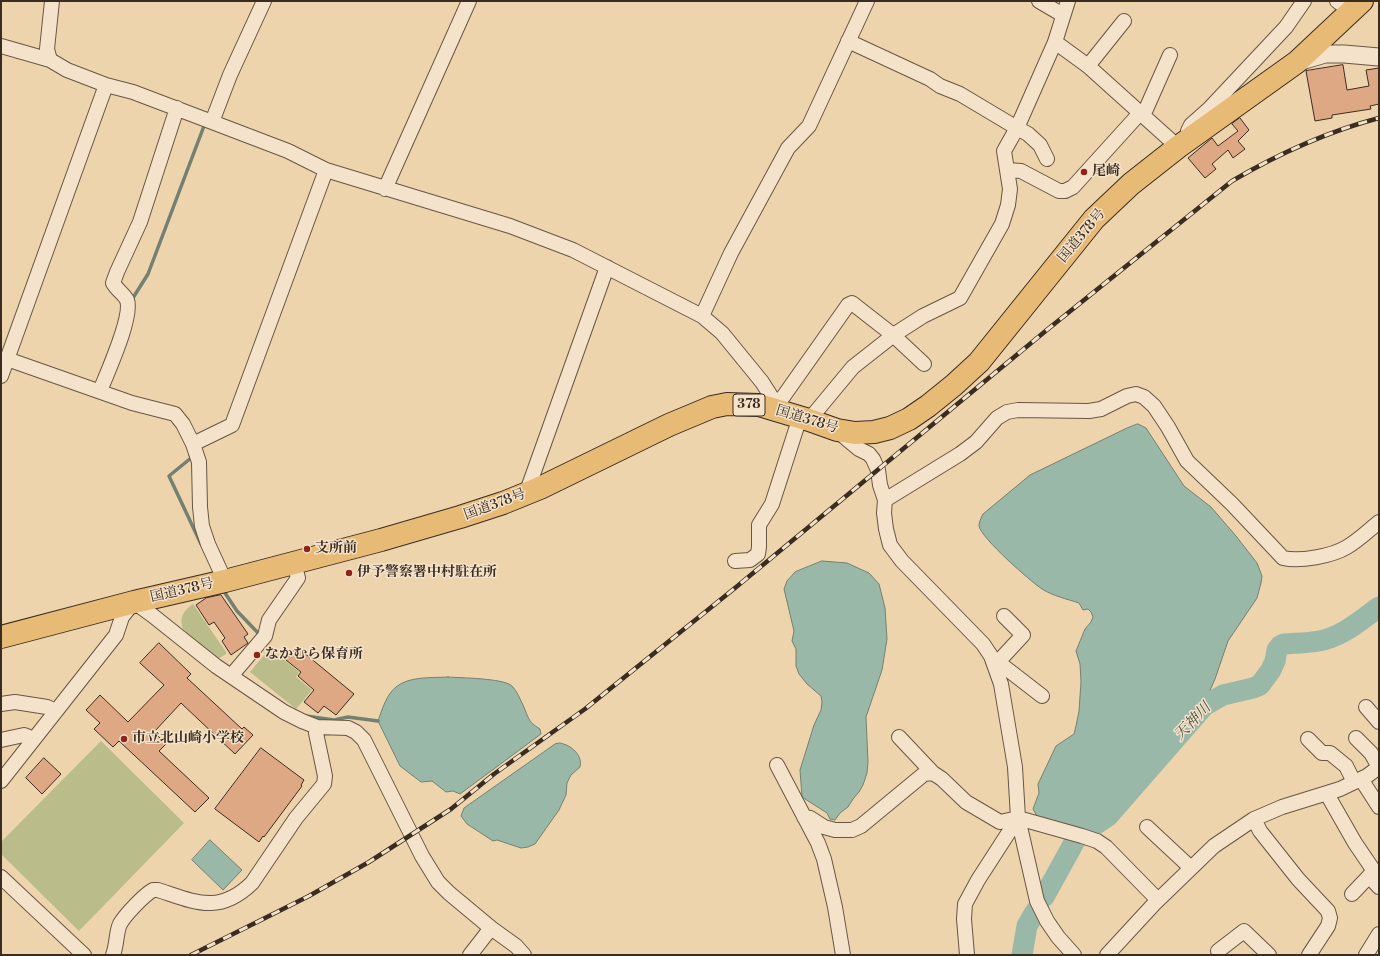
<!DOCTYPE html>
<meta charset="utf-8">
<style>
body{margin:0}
#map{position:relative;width:1380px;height:956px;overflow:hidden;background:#eed4ad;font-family:"Libre Bodoni",serif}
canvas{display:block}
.frame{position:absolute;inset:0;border:2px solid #3a2c21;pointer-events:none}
</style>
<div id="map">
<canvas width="1380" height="956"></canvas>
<div class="frame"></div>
</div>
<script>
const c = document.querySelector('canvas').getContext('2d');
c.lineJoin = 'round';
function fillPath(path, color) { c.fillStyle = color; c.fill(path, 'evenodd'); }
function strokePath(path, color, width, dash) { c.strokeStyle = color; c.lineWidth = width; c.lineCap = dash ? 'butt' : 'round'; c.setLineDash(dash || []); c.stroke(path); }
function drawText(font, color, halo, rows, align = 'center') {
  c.font = font + ' "Libre Bodoni","Noto Serif JP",serif'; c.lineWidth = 3; c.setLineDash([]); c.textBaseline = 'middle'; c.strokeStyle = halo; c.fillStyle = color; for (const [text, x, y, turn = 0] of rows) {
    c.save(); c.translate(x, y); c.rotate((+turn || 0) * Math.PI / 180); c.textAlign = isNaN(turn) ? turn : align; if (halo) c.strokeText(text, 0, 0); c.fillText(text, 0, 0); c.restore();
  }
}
fillPath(new Path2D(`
 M193,604l33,48v2l-8,5 -35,-30c-4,-11 0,-18 10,-25z
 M270,648l29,24 -3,5 16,13 -16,19 -46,-37z
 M101,741l83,82 -105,108 -78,-77v-12z`), '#babc89');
const water = new Path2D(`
 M1138,424l8,4 38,58 27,21 25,29 21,27 5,13 -1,7 -4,15 -29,43 -13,38 -7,16 -102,117 -26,17 -42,-11 -5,-9 6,-16 -1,-9 18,-38 18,-12 2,-8 3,-15 2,-29 -1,-18 -4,-13 9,-22 6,-7 2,-5 -2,-5 -3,-3 -5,1 -4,-7c-12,-4 -26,-7 -37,-14 -12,-8 -61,-51 -63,-63 0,-4 2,-8 4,-12l47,-39 97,-47z
 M822,561l25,2 22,10 10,11 6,24 2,31 -5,31 -16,47 2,45 -1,11 -4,12 -4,7 -6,7 -5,8 -8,6 -5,7 -5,-1 -3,-6 -25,-16 -2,-27 14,-45 7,-15 1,-8 -1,-6 -14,-12 -8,-10 -3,-8v-17l-4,-8 2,-10 -10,-42 3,-8 8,-9z
 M448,677c13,1 55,1 64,9 5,5 8,13 11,19 6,13 4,16 17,24l1,5 -81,60 -7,-3 -7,1 -14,-11 -11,1 -21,-16 -22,-45c4,-11 8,-26 18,-34 13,-11 36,-9 52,-10z
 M560,743c11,2 23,12 20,24l-9,8 -4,8 -1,12 -7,15 -24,34 -7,3 -7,1 -24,-8 -4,1 -26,-17 -6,-8 3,-8 91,-64z
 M210,840l32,30 -19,20 -31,-30z`);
fillPath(water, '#99b8a8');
strokePath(water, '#738072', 1);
strokePath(new Path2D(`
 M131,301l17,-27 56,-148
 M190,454l1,4 -22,18 32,68
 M223,590l14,21 23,24
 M306,716l28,4 14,-3 30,4`), '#738072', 3.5);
strokePath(new Path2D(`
 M1044,897l32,-58 7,-6 25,-17 96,-110 19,-11 30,-7 7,-3 11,-15 4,-9 2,-11 3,-4 4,-2c12,-1 24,-1 35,-3 23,-4 42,-21 60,-34
 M1022,955l5,-29 8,-14`), '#99b8a8', 21);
const building = new Path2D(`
 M1343,65l4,25 22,-4 -3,-16 13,-2v36l-9,2 1,3 -39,6v3l-17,3 -9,-50z
 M1240,118l9,12 -11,11 7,8 -12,9 -5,-8 -16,14 4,5 -11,9 -17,-20 24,-20 6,8 20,-15 -6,-7z
 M221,595l27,39 -4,3 4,6 -17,12 -9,-14 3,-3 -11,-16 -5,3 -13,-20 10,-7z
 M159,643l32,31 -4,4 55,51 2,-2 9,8 -18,19 -54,-51 -27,29 12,12 -7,7 50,47 -14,14 -76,-71 -6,6 -19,-18 6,-6 -14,-13 14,-15 28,27 36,-37 -24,-22z
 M297,647l57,47 -18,21 -12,-9 -6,7 -14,-11 10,-12 -16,-14 3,-4 -15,-12z
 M261,748l43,32 -3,5 1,1 -38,51 -1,-1 -4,6 -44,-33z
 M44,758l17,16 -19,20 -16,-16z`);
fillPath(building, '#dfa884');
strokePath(building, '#3a2c21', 1);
const minor = new Path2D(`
 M1039,1l24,14
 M1337,1l14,10
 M848,41l82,38 10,7 20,8 57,34 11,6 12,11 7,14
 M1055,42l33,24 90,81
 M1,46l49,14 17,10 39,15 27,7 79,30 76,29 38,19 184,56 63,24 129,66 20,17 40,49 19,30
 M50,60l-3,-11 5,-48
 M1088,66l36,-45
 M1143,116l27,-61
 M212,122l18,-47 34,-74
 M1189,137l-1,-6 3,-6 18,-16 77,-82 18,-26
 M1007,170l14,1 38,20h6l8,-4 67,-74
 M385,189l84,-188
 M702,316l29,-63 57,-105 21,-22 58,-125
 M7,359l125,44 43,11 8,10 10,20 6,18 1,45 2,19 6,18 17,37
 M1,376l105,-291
 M100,391c7,-18 33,-74 27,-91 -3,-6 -10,-10 -14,-17l4,-11 23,-50 37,-114
 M775,403l8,-6 65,-92 4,-2 41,32 31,29
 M809,420l44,-53 42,-33 28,-18 37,-18 42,-74 6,-19 2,-16 -6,-38 13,-23 38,-86 13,-41
 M838,431l10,9 11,9 10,5 4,5 5,11 2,15 5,15 -1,13 2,16 4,16 12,16 81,83 8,12 10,28 14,83 3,51 19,83 10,20 11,16 16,18
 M193,444l39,-19 94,-255
 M526,494l81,-227
 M885,500l75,-46 16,-12 21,-24 10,-6 11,-2 71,1 12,-2 26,-13 9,-2 8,3 10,9 14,21 19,34 45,43 51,54c17,4 49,-2 64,-11 12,-7 22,-17 32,-25
 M735,561l15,-1 8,-6 1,-7v-22l13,-21 28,-87
 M998,662l44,34
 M994,664l4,-2 25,-27 -19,-19
 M231,676l34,-40 4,-16 29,-42 -4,-15
 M1,704l14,-2 32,5 9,4
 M1366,707l13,15
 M899,737l34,36
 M1356,738l15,15 8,14
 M1308,739l14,14h8l16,13 8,16
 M1,740l23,-5 10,4
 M777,765l41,78 6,16 11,48 8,48
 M1361,779l18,28
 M1,781l115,-146 6,-18 12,-15 18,13 64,51 68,46 18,9 15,6 31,1 8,4 8,8 58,116 16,26 11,11 42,35 25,18 8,9
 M1327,794l28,49 19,28 -22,23
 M804,817l6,1 14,9 11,3h17l9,-4 63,-52 9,-1 9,6 24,23 34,20 18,-4 64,18 15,5 9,6 52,53
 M1254,819l6,12 38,48 30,32 2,7 -2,8 -19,29
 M1147,827l44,41
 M1369,876l10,11
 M1,877l83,78
 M1218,951l26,-20 25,24
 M113,955c4,-10 3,-23 7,-31 5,-9 24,-29 33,-34h5c37,12 61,25 94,-7l44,-65 28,-34 1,-8 -9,-43 1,-6
 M470,955l21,-27
 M967,955l-3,-36 1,-15 13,-24 40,-62
 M1107,955l47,-51 60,-58 40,-27 28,-12 58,-18 27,-13 12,-9
 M1366,955l13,-21`);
const tertiary = new Path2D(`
 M1298,62l27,-8h19l35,3`);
const trunk = new Path2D(`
 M1,637l133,-35 91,-21 156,-41 79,-23 43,-14 37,-15 129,-63 43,-18 15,-3 32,1 50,15 28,10 18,3 19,-1 16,-4 19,-9 19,-13 26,-21 25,-23 115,-143 37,-35 47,-37 119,-85 65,-61`);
strokePath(minor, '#675644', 16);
strokePath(tertiary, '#675644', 19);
strokePath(trunk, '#3a2c21', 24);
strokePath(minor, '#f4e3ca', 14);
strokePath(tertiary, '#f4e3ca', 17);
strokePath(trunk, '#e7ba76', 22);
const rail = new Path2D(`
 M191,955l118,-59 60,-34 82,-53 43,-35 91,-65 150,-121 313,-259 184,-148c46,-27 94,-49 147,-63`);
strokePath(rail, '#3a2c21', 4.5);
strokePath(rail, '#f4e3ca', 3, [9]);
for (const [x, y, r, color] of [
 [1084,172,4,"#8f2418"],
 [307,549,4,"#8f2418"],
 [349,573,4,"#8f2418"],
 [257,655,4,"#8f2418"],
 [124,739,4,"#8f2418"]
]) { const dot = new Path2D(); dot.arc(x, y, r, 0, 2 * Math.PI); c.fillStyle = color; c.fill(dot); strokePath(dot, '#f4e3ca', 1.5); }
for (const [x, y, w] of [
 [749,405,32]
]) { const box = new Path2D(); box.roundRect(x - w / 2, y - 11, w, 22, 3); c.fillStyle = '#f4e3ca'; c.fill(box); strokePath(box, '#3a2c21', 1); }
drawText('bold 13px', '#3a2c21', null, [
 ["378",749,405]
]);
drawText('bold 14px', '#3a2c21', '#f4e3ca', [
 ["尾崎",1092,172],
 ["支所前",315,549],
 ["伊予警察署中村駐在所",357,573],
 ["なかむら保育所",265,655],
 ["市立北山崎小学校",132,739]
], 'left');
drawText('14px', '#3a2c21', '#f4e3ca', [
 ["国道378号",1082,236,-50],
 ["国道378号",807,420,17],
 ["国道378号",495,505,-20],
 ["国道378号",182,591,-13]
]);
drawText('italic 15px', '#524f43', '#f4e3ca', [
 ["天神川",1193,722,-46]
]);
</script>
